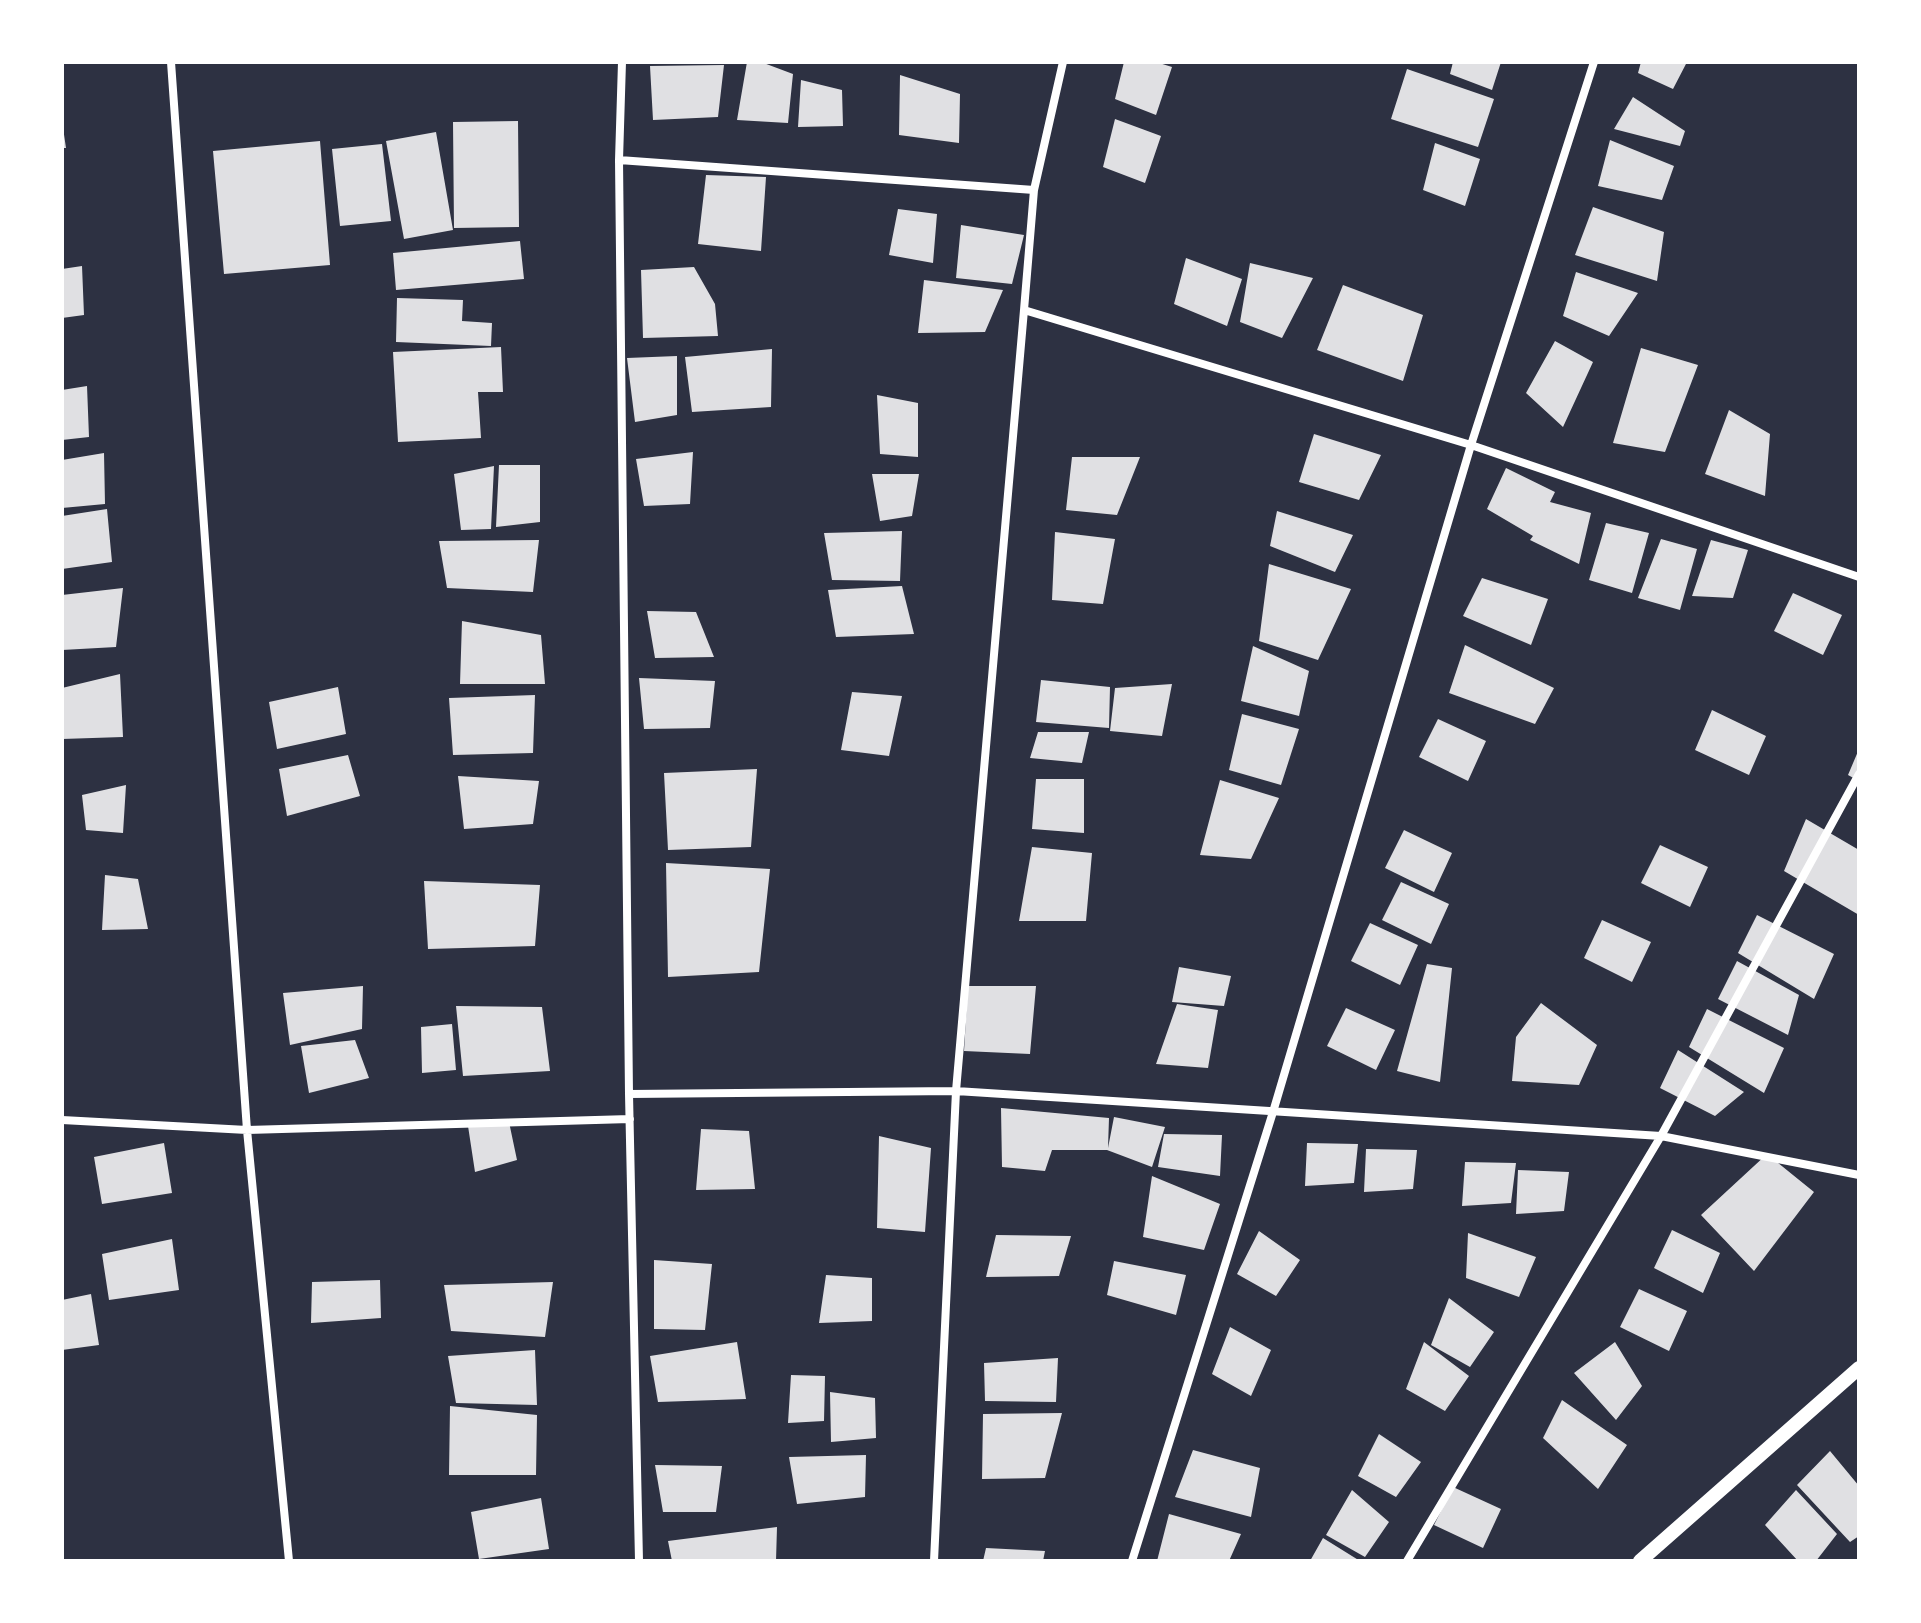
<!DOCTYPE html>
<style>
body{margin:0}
#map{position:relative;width:1921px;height:1623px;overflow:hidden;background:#2d3142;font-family:"Alegreya Sans",sans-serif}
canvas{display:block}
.frame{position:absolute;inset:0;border:64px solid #fff;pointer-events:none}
</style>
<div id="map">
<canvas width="1921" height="1623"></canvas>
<div class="frame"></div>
</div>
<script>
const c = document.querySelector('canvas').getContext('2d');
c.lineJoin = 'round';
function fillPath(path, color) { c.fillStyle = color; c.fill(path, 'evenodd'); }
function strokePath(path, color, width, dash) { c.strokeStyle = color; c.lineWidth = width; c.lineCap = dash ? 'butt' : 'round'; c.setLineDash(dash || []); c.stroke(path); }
fillPath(new Path2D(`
 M747,62h14l32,12 -5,49 -51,-3z
 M1124,62h32l16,5 -16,48 -41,-16z
 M1453,62h48l-9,28 -42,-16z
 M1641,62h46l-14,27 -35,-16z
 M724,65l-6,52 -65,3 -3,-54z
 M1407,69l87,30 -16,48 -87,-28z
 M900,75l60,19 -1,49 -60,-8z
 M801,80l41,10 1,36 -45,1z
 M1633,97l52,34 -5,15 -66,-17z
 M1115,119l46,17 -16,47 -42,-16z
 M62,121l4,27h-4z
 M518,121l1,106 -65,1 -1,-106z
 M436,132l17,98 -49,9 -18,-98z
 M1610,140l64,26 -12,34 -64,-14z
 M320,141l10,124 -106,9 -11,-123z
 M1435,143l45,16 -15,47 -42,-16z
 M382,144l9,77 -51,5 -8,-77z
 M706,175l60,2 -5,74 -63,-7z
 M1593,207l71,25 -7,49 -82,-26z
 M898,209l39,5 -4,49 -44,-8z
 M961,225l63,10 -12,49 -56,-6z
 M520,241l4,38 -128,11 -3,-37z
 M1186,258l56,21 -15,47 -53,-22z
 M1250,263l63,15 -31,60 -42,-16z
 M82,266l2,49 -22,3v-49z
 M694,267l21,37 3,32 -75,2 -2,-68z
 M1576,272l62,21 -29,43 -46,-20z
 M924,280l79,10 -18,42 -67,1z
 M1343,285l80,30 -20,66 -86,-31z
 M397,298l66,2 -1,21 30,2 -1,23 -95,-4z
 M1555,341l38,21 -30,65 -37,-34z
 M501,347l2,45h-25l3,46 -83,4 -5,-90z
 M1641,348l57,17 -33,87 -52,-9z
 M772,349l-1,58 -79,5 -7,-55z
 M677,356v59l-42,7 -8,-64z
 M87,386l2,51 -27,3v-50z
 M877,395l41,8v54l-38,-3z
 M1729,410l41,24 -5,62 -60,-22z
 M1314,434l67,21 -22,45 -60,-18z
 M693,452l-3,52 -46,2 -8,-47z
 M104,453l1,51 -43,4v-48z
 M1072,457h68l-23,58 -51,-5z
 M499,465h41v57l-44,5z
 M494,466l-3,63 -30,1 -7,-56z
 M1506,468l49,24 -5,10 41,11 -12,51 -49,-24 3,-4 -46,-27z
 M872,474h47l-7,42 -32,5z
 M107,509l5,53 -50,7v-53z
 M1277,511l76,24 -18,37 -65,-26z
 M1606,523l43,10 -17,60 -43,-13z
 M902,531l-2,50 -68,-1 -8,-47z
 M1055,532l60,7 -12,65 -51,-4z
 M1661,539l36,10 -17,61 -42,-12z
 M539,540l-6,52 -86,-4 -8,-47z
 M1711,540l37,10 -15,48 -41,-2z
 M1269,564l82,25 -33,71 -59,-19z
 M1482,578l66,21 -17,46 -68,-29z
 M902,586l12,48 -78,3 -8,-47z
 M123,588l-7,59 -54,3v-55z
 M1793,593l49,22 -19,40 -49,-24z
 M647,611l49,1 18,45 -59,1z
 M462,621l79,14 4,49h-85z
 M1465,645l89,43 -19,36 -86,-31z
 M1253,646l56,25 -10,45 -58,-15z
 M120,674l3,63 -61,2v-51z
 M639,678l76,3 -5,47 -66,1z
 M1041,680l69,7 -1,41 -73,-6z
 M1172,684l-10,52 -52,-5 5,-43z
 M338,687l8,47 -69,15 -8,-47z
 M852,692l50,4 -13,60 -48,-6z
 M535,695l-2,58 -80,2 -4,-57z
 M1712,710l54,26 -17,39 -54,-25z
 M1242,714l57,15 -18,56 -52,-15z
 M1438,719l48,22 -18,40 -49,-24z
 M1038,732h51l-7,31 -52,-5z
 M1859,749v32l-11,-6z
 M348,755l12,41 -73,20 -8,-47z
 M757,769l-6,78 -83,3 -4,-77z
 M458,776l81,5 -6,43 -69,5z
 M1036,779h48v54l-52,-4z
 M1220,780l59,18 -28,61 -51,-4z
 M126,785l-3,48 -37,-3 -4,-35z
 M1806,819l53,31v65l-75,-44z
 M1404,830l48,23 -18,39 -49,-24z
 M1660,845l48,22 -18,40 -49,-24z
 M1032,847l60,6 -6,68h-67z
 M666,863l104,6 -11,103 -91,5z
 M105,875l33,4 10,50 -46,1z
 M424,881l116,4 -5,61 -107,3z
 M1401,882l48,22 -18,40 -49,-24z
 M1757,915l77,39 -20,45 -76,-46z
 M1602,920l49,22 -19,40 -48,-24z
 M1370,923l48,22 -18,40 -49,-24z
 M1737,961l62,34 -11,40 -70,-36z
 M1427,964l25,4 -12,114 -43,-11z
 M1179,967l52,9 -7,30 -52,-4z
 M363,986l-1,43 -72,16 -7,-52z
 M968,986h68l-6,68 -66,-3z
 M1541,1003l56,42 -18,40 -67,-4 4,-44z
 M1177,1004l41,6 -10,58 -52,-4z
 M456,1006l86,1 8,64 -87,5z
 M1346,1008l49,22 -19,40 -49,-24z
 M1707,1009l77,39 -20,45 -75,-46z
 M452,1024l4,46 -34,3 -1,-46z
 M355,1040l14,38 -60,15 -8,-47z
 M1678,1050l66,42 -29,24 -55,-28z
 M1001,1108l108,10 -1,30 6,-31 51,10 -13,40 -45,-17h-55l-7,21 -43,-4z
 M509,1122l8,38 -42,12 -7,-46z
 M701,1129l48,2 6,58 -59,1z
 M1164,1134l58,1 -2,41 -62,-9z
 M879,1136l52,12 -6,84 -48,-4z
 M164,1143l8,50 -70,11 -8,-47z
 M1307,1143l51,1 -4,39 -49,3z
 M1366,1149l51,1 -4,39 -49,3z
 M1767,1154l47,38 -60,79 -53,-56z
 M1465,1162l51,1 -5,40 -49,3z
 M1518,1170l51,2 -5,39 -48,3z
 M1152,1176l68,28 -16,46 -61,-13z
 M1672,1230l48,23 -17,40 -49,-25z
 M1259,1231l41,29 -24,36 -39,-22z
 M1468,1233l68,24 -17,40 -53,-19z
 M996,1235l75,1 -12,40 -73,1z
 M172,1239l7,51 -70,10 -7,-46z
 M654,1260l58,4 -7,66 -51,-1z
 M1114,1261l72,14 -10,40 -69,-20z
 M826,1275l46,3v43l-53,2z
 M380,1280l1,38 -70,5 1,-41z
 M553,1282l-8,55 -94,-6 -7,-46z
 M1639,1289l48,22 -18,40 -49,-24z
 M91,1294l8,51 -37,5v-50z
 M1449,1298l45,34 -24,35 -39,-22z
 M1230,1327l41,23 -20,46 -39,-22z
 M737,1342l9,57 -88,3 -8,-46z
 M1424,1342l45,34 -24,35 -39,-22z
 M1615,1342l27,44 -26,34 -42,-47z
 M535,1350l2,55 -81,-2 -8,-47z
 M1058,1358l-2,44 -71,-1 -1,-38z
 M791,1375l34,1 -1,45 -36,2z
 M830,1392l45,6 1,40 -45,4z
 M1562,1400l65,45 -29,44 -55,-51z
 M450,1406l87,9 -1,60h-87z
 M1062,1413l-17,65 -63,1 1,-65z
 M1379,1434l42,28 -25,35 -38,-21z
 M1193,1450l67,18 -9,49 -76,-20z
 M1830,1451l29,35v50l-9,6 -53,-57z
 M866,1455l-1,42 -68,7 -8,-47z
 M655,1465l67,1 -6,46h-53z
 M1453,1487l48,22 -18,39 -49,-23z
 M1352,1490l37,32 -24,35 -39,-22z
 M1796,1490l41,44 -21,27h-18l-33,-36z
 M541,1498l8,51 -70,10 -8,-47z
 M1169,1514l72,20 -12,27h-72z
 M777,1527l-1,34h-104l-4,-20z
 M1323,1538l37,23h-50z
 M986,1548l59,3 -2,10h-60z`), '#e0e0e3');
strokePath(new Path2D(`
 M171,62l76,1068 42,431
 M622,62l-3,98 10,934 10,467
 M619,160l415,30
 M1024,310l447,135 388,132
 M629,1094l327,-3 705,45 198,39
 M62,1120l185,10 383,-11
 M934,1561l22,-470 68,-781 10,-120 29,-128
 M1132,1561l141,-449 198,-667 123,-383
 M1407,1561l254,-425 198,-362`), '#fff', 8);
strokePath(new Path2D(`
 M1640,1561l219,-193`), '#fff', 14);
</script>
